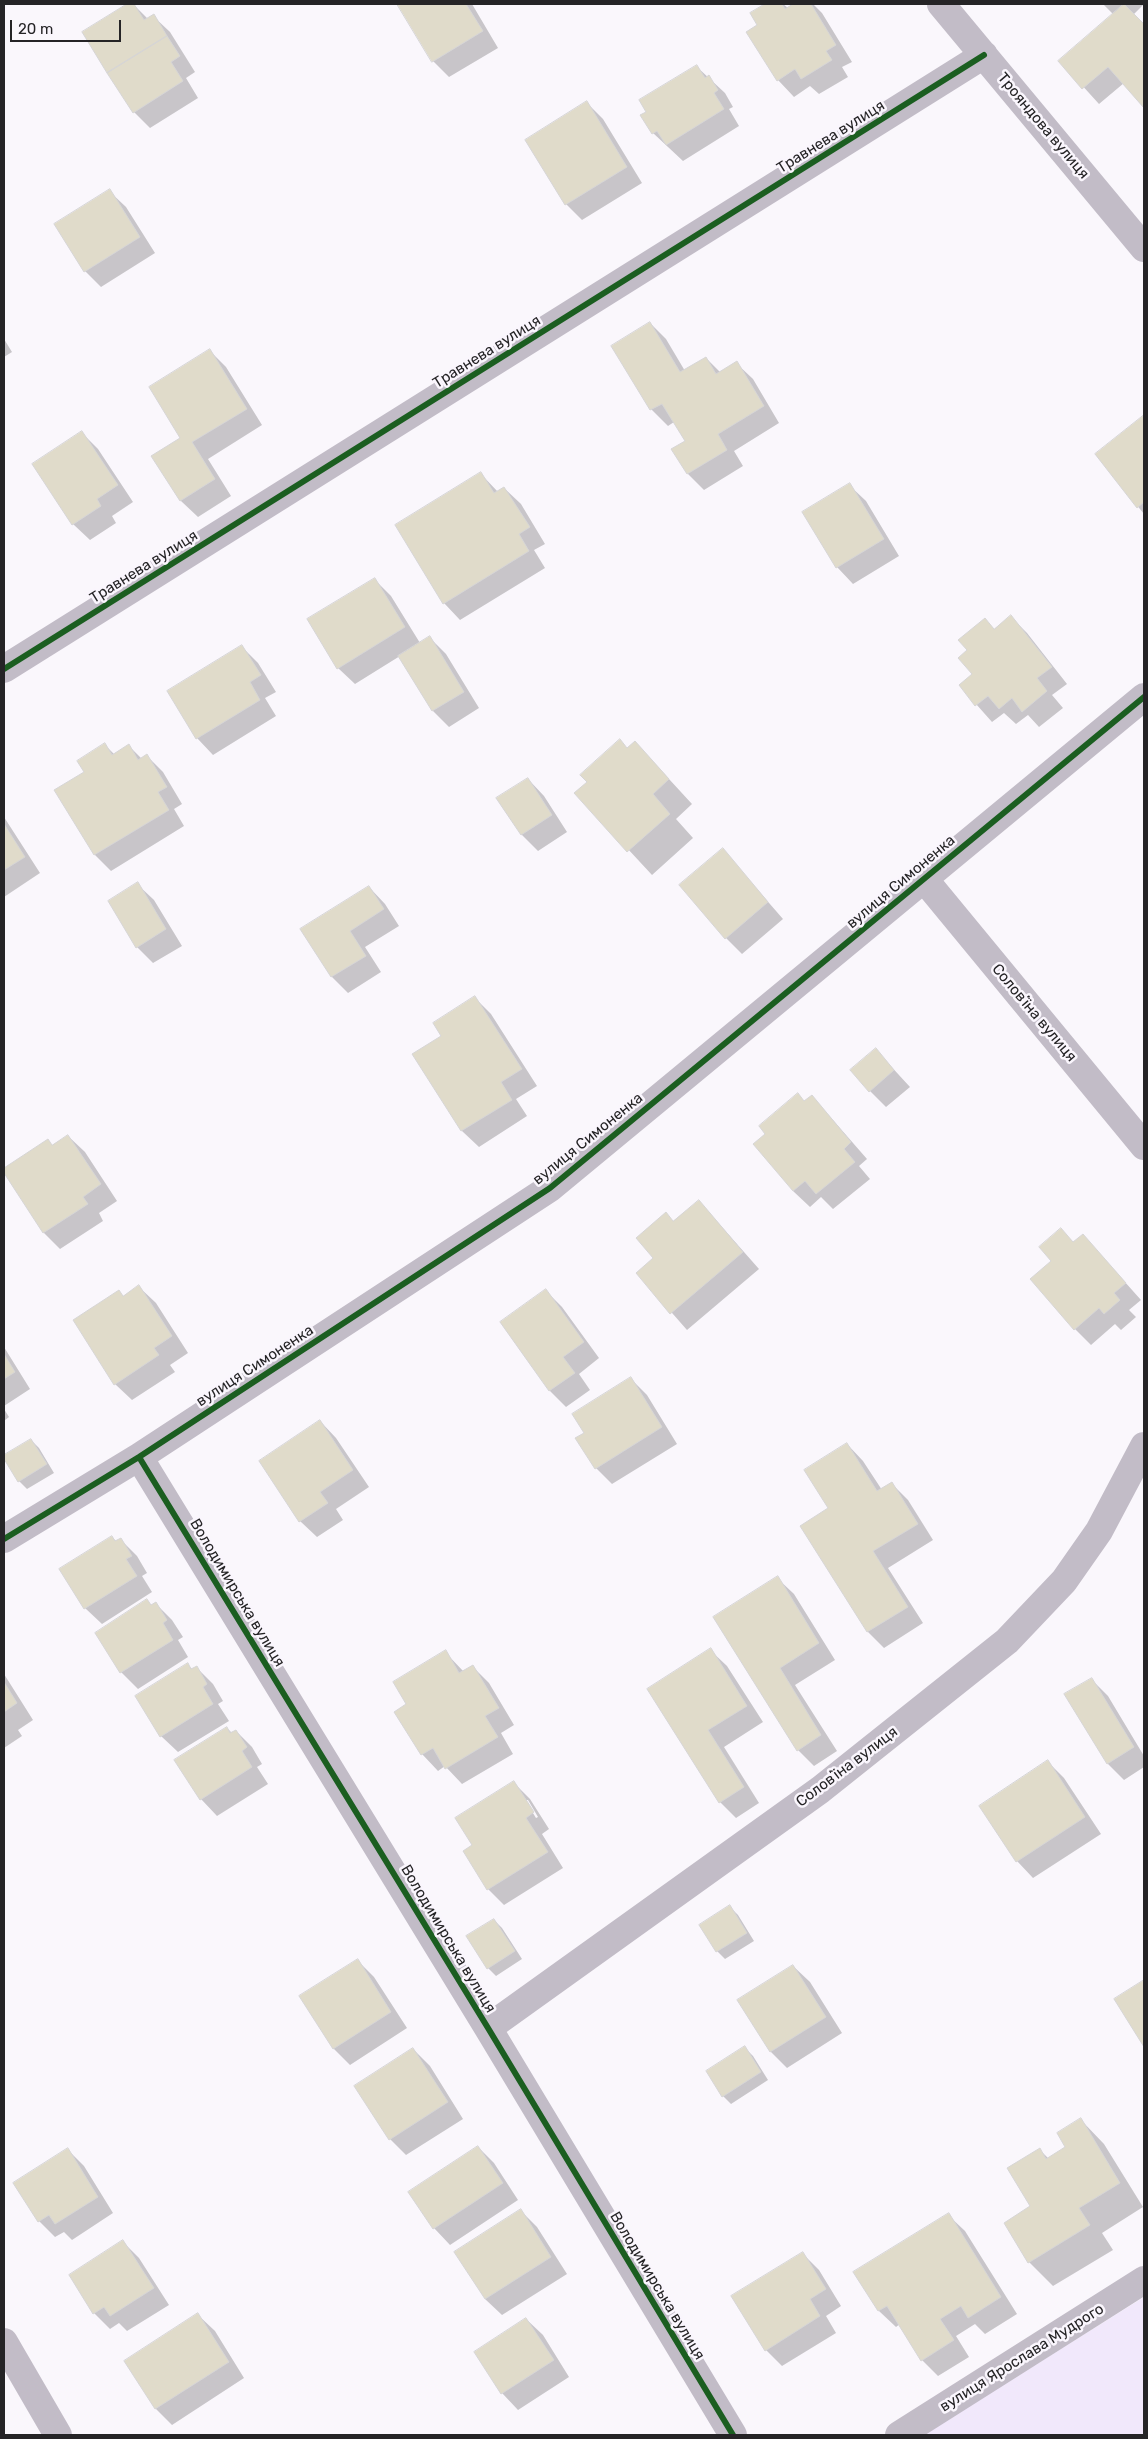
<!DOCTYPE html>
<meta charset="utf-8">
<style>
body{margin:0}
#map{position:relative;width:1148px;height:2439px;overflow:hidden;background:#faf7fc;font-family:Rubik,sans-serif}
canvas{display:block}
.frame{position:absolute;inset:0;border:5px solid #252426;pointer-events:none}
.scale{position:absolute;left:10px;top:20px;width:111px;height:22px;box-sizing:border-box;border:2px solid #252426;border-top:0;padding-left:6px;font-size:15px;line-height:18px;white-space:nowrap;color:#252426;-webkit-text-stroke:4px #faf6fd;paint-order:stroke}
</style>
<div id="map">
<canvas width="1148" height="2439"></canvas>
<div class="frame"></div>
<div class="scale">20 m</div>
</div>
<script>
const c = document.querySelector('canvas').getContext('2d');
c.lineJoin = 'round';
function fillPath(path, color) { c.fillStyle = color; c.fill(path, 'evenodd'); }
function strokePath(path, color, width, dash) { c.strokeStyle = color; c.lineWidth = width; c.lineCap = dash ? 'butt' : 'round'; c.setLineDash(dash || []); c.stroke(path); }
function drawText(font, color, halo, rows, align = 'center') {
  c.font = font + ' Rubik,sans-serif'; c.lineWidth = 5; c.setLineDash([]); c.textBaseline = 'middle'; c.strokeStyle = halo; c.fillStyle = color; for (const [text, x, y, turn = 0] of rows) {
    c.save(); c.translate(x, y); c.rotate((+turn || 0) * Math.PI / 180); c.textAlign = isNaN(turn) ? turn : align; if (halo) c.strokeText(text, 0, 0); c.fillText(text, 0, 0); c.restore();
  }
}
fillPath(new Path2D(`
 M1144,2297v138h-221z`), '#f1e8fb');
fillPath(new Path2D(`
 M129,4h4l15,15 5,-3 17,16 25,40 -9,6 12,20 -48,30 -16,-16 -51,-79z
 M398,4h74l26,44 -49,29 -16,-16z
 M768,4h15l5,4 7,-4h18l9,9 30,49 -10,5 6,10 -29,17 -9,-8 -16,11 -16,-17 -19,-54 -7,-12z
 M1103,4h41l-10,10 10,10v82l-20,-23 -25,21 -39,-43 54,-46z
 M696,66l29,27 8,14 -4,2 10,17 -56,35 -30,-28z
 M587,103l16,16 39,64 -60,37 -16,-16z
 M109,191l17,16 29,46 -54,34 -16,-16z
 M650,323l16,16 19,32 21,-13 14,14 16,-9 17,16 26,44 -45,28 9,15 -39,24 -16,-16 -2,-32 -12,-20 -6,4 -17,-17 -38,-63z
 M4,339l8,13 -8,5z
 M210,351l16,16 36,58 -54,34 23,37 -33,21 -17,-16 -28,-45 28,-18z
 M1144,417v97l-48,-59z
 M82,433l16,16 35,53 -21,14 4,7 -26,17 -17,-16 -39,-59z
 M481,474l17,18 6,-4 17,16 24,40 -11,6 11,18 -85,52 -16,-17z
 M849,485l17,16 33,55 -46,28 -16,-17z
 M375,580l16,16 29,47 9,-6 17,17 33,54 -30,19 -16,-16 -33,-55 -45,28 -17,-16z
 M1011,617l16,16 40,51 -15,11 11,13 -24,19 -11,-12 -12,9 -12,-11 -12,9 -32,-36 13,-11 -4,-25 16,-30 10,10z
 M242,647l16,16 18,29 -11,6 11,18 -63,39 -16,-17 -28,-47z
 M635,742l57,62 -16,15 17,19 -41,37 -76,-82z
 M105,745l10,10 14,-9 13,13 5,-3 16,16 19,32 -8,5 10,17 -73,45 -16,-16 -39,-64 30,-19z
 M528,779l16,17 23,36 -29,19 -17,-17z
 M4,817l36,56 -36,24z
 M723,850l60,69 -41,35 -16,-16z
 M137,884l17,16 28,46 -29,17 -16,-16z
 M369,887l16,17 14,22 -34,21 16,25 -33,21 -16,-16 -30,-48z
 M475,998l16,16 46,72 -21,13 11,17 -48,31 -17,-16 -48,-77 29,-18z
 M876,1050l34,37 -24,20 -16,-16z
 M812,1096l55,63 -8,7 11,13 -37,30 -12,-12 -11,10 -17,-16 12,-89z
 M68,1136l17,16 32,49 -18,12 4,8 -43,28 -16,-16 -40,-64 44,-28 5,5z
 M699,1201l60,68 -72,61 -50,-57 18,-15z
 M1061,1230l13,13 9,-8 58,65 -12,10 7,7 -15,13 -6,-6 -24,21 -16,-16 -22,-68z
 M139,1287l17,16 32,50 -18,12 5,7 -43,28 -17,-16 4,-92 5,5z
 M546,1291l16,16 37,51 -20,16 11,16 -24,17 -16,-16 -49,-68z
 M4,1347l26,42 -26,17z
 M631,1379l16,16 30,49 -65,40 -16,-16 -10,-35z
 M4,1409l5,8 -5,4z
 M320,1421l16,17 33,49 -33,22 7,11 -26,17 -17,-16 -40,-60z
 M31,1440l8,8 15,25 -27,16 -8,-8 -15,-24z
 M847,1444l16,17 19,29 10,-6 16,16 25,40 -45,28 35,55 -39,25 -16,-16 -38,-123z
 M112,1537l5,5 4,-2 16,16 10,17 -5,3 10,16 -50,32 -17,-16z
 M777,1578l17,16 41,66 -40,25 42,66 -23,15 -16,-16 -84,-132z
 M147,1601l5,5 4,-2 16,16 11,17 -5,3 10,17 -50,32 -17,-17 -24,-39z
 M710,1650l17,16 36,56 -39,25 35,56 -23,15 -16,-16 -71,-113z
 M445,1652l19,20 8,-6 17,17 25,42 -13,8 12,21 -51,30 -17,-18 -7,5 -16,-17 -14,-49z
 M188,1665l5,5 4,-2 16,16 10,17 -5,3 11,17 -51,31 -17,-16z
 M4,1674l29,46 -15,10 4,6 -18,12z
 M1091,1679l17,17 36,60v11l-20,13 -16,-16z
 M227,1728l5,5 4,-2 16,16 10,17 -5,3 11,17 -51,32 -16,-17z
 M1048,1762l16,16 37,56 -68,44 -16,-17z
 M514,1783l16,16 19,30 -7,5 21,34 -59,37 -16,-16 -15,-43zM525,1800h3l10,17 -2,1z
 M730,1907l8,8 16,26 -29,18 -8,-8 -16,-26z
 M494,1920l8,8 20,31 -26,17 -8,-8z
 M357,1960l17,17 33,51 -57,37 -16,-16 -33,-52z
 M793,1966l17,16 32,51 -55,35 -16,-16 -32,-51z
 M1144,1982v63l-28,-46z
 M745,2048l8,8 15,24 -37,24 -8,-8 -15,-24z
 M413,2049l17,17 33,53 -57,36 -16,-16z
 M1081,2120l23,24 39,63 -41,26 11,17 -60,36 -24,-24 -23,-39 26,-16 7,-58 10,10 17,-12z
 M478,2147l16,16 24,37 -68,45 -16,-17z
 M68,2150l16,16 29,47 -41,27 -8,-8 -9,5 -16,-16z
 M521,2211l16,16 30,47 -65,41 -17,-16z
 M948,2215l17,16 52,83 -32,20 -10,-10 -19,12 13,21 -31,19 -16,-16 -22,-36 -4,3 -17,-16 -24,-39z
 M122,2241l17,17 30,47 -42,26 -8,-8 -9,6 -16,-16z
 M802,2253l17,17 22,36 -15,10 10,17 -54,33 -16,-16z
 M198,2315l17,16 29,47 -72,47 -16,-16 -30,-48z
 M526,2319l17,16 26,42 -51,33 -16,-17z`), '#0003');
const building = new Path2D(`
 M127,4h7l10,16 10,-6 13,22 -60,37 -25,-41z
 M397,4h69l17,27 -51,31z
 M765,4h17l3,5 8,-5h18l25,41 -10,6 6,9 -31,19 -6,-10 -18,12 -31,-49 11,-7 -7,-12z
 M1124,4l20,20v84l-36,-41 -26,22 -24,-28z
 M167,36l13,20 -9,6 12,19 -50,32 -26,-40z
 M697,65l8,13 4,-3 9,15 -4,3 10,16 -58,36 -9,-14 -5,3 -12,-19 6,-3 -7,-12z
 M587,101l40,66 -62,38 -40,-65z
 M110,189l30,48 -56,35 -30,-48z
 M650,322l30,50 26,-15 10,17 21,-13 27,45 -46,28 9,16 -40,24 -16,-25 14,-8 -23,-37 -12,6 -39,-64z
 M210,349l37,60 -55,33 23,37 -35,22 -29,-45 29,-18 -31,-51z
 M1144,415v87l-7,6 -42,-54z
 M82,431l36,54 -21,14 4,7 -29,19 -40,-61z
 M481,472l13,21 10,-6 26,40 -11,7 10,17 -86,53 -48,-79z
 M850,483l34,56 -48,29 -34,-56z
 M375,578l30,49 -68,42 -30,-50z
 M1011,615l41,52 -15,11 10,13 -25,21 -10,-14 -13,11 -11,-13 -13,10 -16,-21 13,-11 -14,-16 9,-8 -9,-10 27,-22 9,11z
 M430,636l34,56 -32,19 -34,-55z
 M242,645l19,30 -11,7 10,18 -64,39 -29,-48z
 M620,739l7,9 8,-7 34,38 -16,15 17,20 -43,38 -53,-59 13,-11 -7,-7z
 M105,743l7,12 17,-11 9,16 9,-6 20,33 -9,5 11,18 -75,45 -40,-65 30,-18 -7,-11z
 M528,778l24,37 -31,20 -25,-37z
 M4,824l21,33 -21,13z
 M723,848l45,54 -43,37 -46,-54z
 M138,882l28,47 -30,19 -28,-47z
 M369,886l15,23 -34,22 16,25 -35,21 -31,-48z
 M475,996l47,73 -21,13 11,18 -51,31 -49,-77 29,-18 -8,-13z
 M876,1048l18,22 -25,22 -19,-22z
 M798,1093l6,8 8,-6 39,47 -7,7 11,13 -39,32 -11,-13 -12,10 -40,-47 12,-10 -6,-8z
 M68,1135l33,49 -18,13 5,7 -45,29 -39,-60v-5l44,-29 4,6z
 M699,1200l44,52 -73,62 -34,-41 17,-15 -17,-20 30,-26 7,9z
 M1061,1228l12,14 10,-8 43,49 -12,10 6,7 -16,14 -5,-6 -25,22 -44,-51 21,-18 -12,-14z
 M139,1285l33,51 -18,12 5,7 -45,30 -41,-65 46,-30 4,6z
 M546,1289l38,53 -21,15 12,16 -26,18 -49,-69z
 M4,1354l11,18 -11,7z
 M631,1377l31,50 -67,42 -20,-31 9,-5 -12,-19z
 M320,1420l33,50 -33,22 8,11 -29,19 -40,-61z
 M31,1439l16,25 -29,18 -14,-23v-4z
 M847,1443l30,48 15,-9 26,42 -45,27 35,56 -41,25 -67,-106 28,-18 -24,-38z
 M112,1536l3,5 6,-3 11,18 -6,3 11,17 -53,33 -25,-40z
 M778,1576l41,67 -39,25 41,67 -24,16 -84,-134z
 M147,1599l4,6 5,-3 11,18 -4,3 10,17 -53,33 -25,-40z
 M711,1648l36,58 -39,24 36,57 -25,16 -72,-114z
 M446,1650l13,23 14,-8 26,43 -14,8 13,21 -53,32 -12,-21 -12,7 -27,-43 12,-8 -13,-22z
 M188,1663l3,6 6,-3 10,18 -4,3 10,17 -53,33 -25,-41z
 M1092,1678l42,69 -27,17 -43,-70z
 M4,1682l13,21 -13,9z
 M227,1727l3,6 6,-3 11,17 -5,4 10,16 -52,33 -26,-40z
 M1048,1760l37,57 -69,45 -37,-56z
 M514,1781l20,31 -8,6 22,34 -61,38 -24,-39 9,-6 -17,-27z
 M730,1905l17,28 -31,19 -17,-27z
 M494,1919l21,32 -28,18 -21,-33z
 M358,1959l33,53 -58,37 -34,-53z
 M793,1965l33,52 -56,35 -33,-52z
 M1144,1980v67l-30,-48z
 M745,2046l16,26 -39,25 -16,-26z
 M413,2048l35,54 -59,38 -35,-54z
 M1081,2118l39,65 -41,25 11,17 -62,38 -24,-40 26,-17 -23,-38 33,-20 6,11 19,-12 -8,-14z
 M478,2146l25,37 -70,46 -25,-37z
 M68,2148l30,49 -43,27 -6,-9 -11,7 -25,-39z
 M521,2209l30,48 -66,42 -31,-47z
 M949,2213l52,84 -33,21 -7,-12 -21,13 14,21 -33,21 -34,-55 -9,5 -25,-39z
 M123,2240l31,48 -44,28 -6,-9 -11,7 -24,-39z
 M803,2252l23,37 -16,10 10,17 -55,35 -34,-55z
 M198,2313l31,49 -74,47 -31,-48z
 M526,2318l28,42 -53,34 -27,-42z`);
fillPath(building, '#e0dbca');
strokePath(building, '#d6d5d6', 1);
strokePath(new Path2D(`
 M941,4l203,244
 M4,669l980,-614
 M924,879l220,267
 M139,1457l349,571 245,407
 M4,1539l135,-82 411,-269 594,-491
 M488,2028l332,-238 187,-149 57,-60 35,-50 45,-85
 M4,2342l54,93
 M899,2435l245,-155`), '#c2bcc7', 28);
strokePath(new Path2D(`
 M4,669l980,-614
 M139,1457l349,571 245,407
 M4,1539l135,-82 411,-269 594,-491`), '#1b5e20', 6);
drawText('15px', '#252426', '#faf6fd', [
 ["Трояндова вулиця",1043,126,50],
 ["Травнева вулиця",831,137,-32],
 ["Травнева вулиця",487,352,-32],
 ["Травнева вулиця",144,567,-32],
 ["вулиця Симоненка",901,882,-40],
 ["Соловʼїна вулиця",1034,1013,50],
 ["вулиця Симоненка",588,1139,-39],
 ["вулиця Симоненка",255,1366,-33],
 ["Володимирська вулиця",237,1593,59],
 ["Соловʼїна вулиця",847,1767,-37],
 ["Володимирська вулиця",448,1939,59],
 ["Володимирська вулиця",657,2286,59],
 ["вулиця Ярослава Мудрого",1022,2358,-32]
]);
</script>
